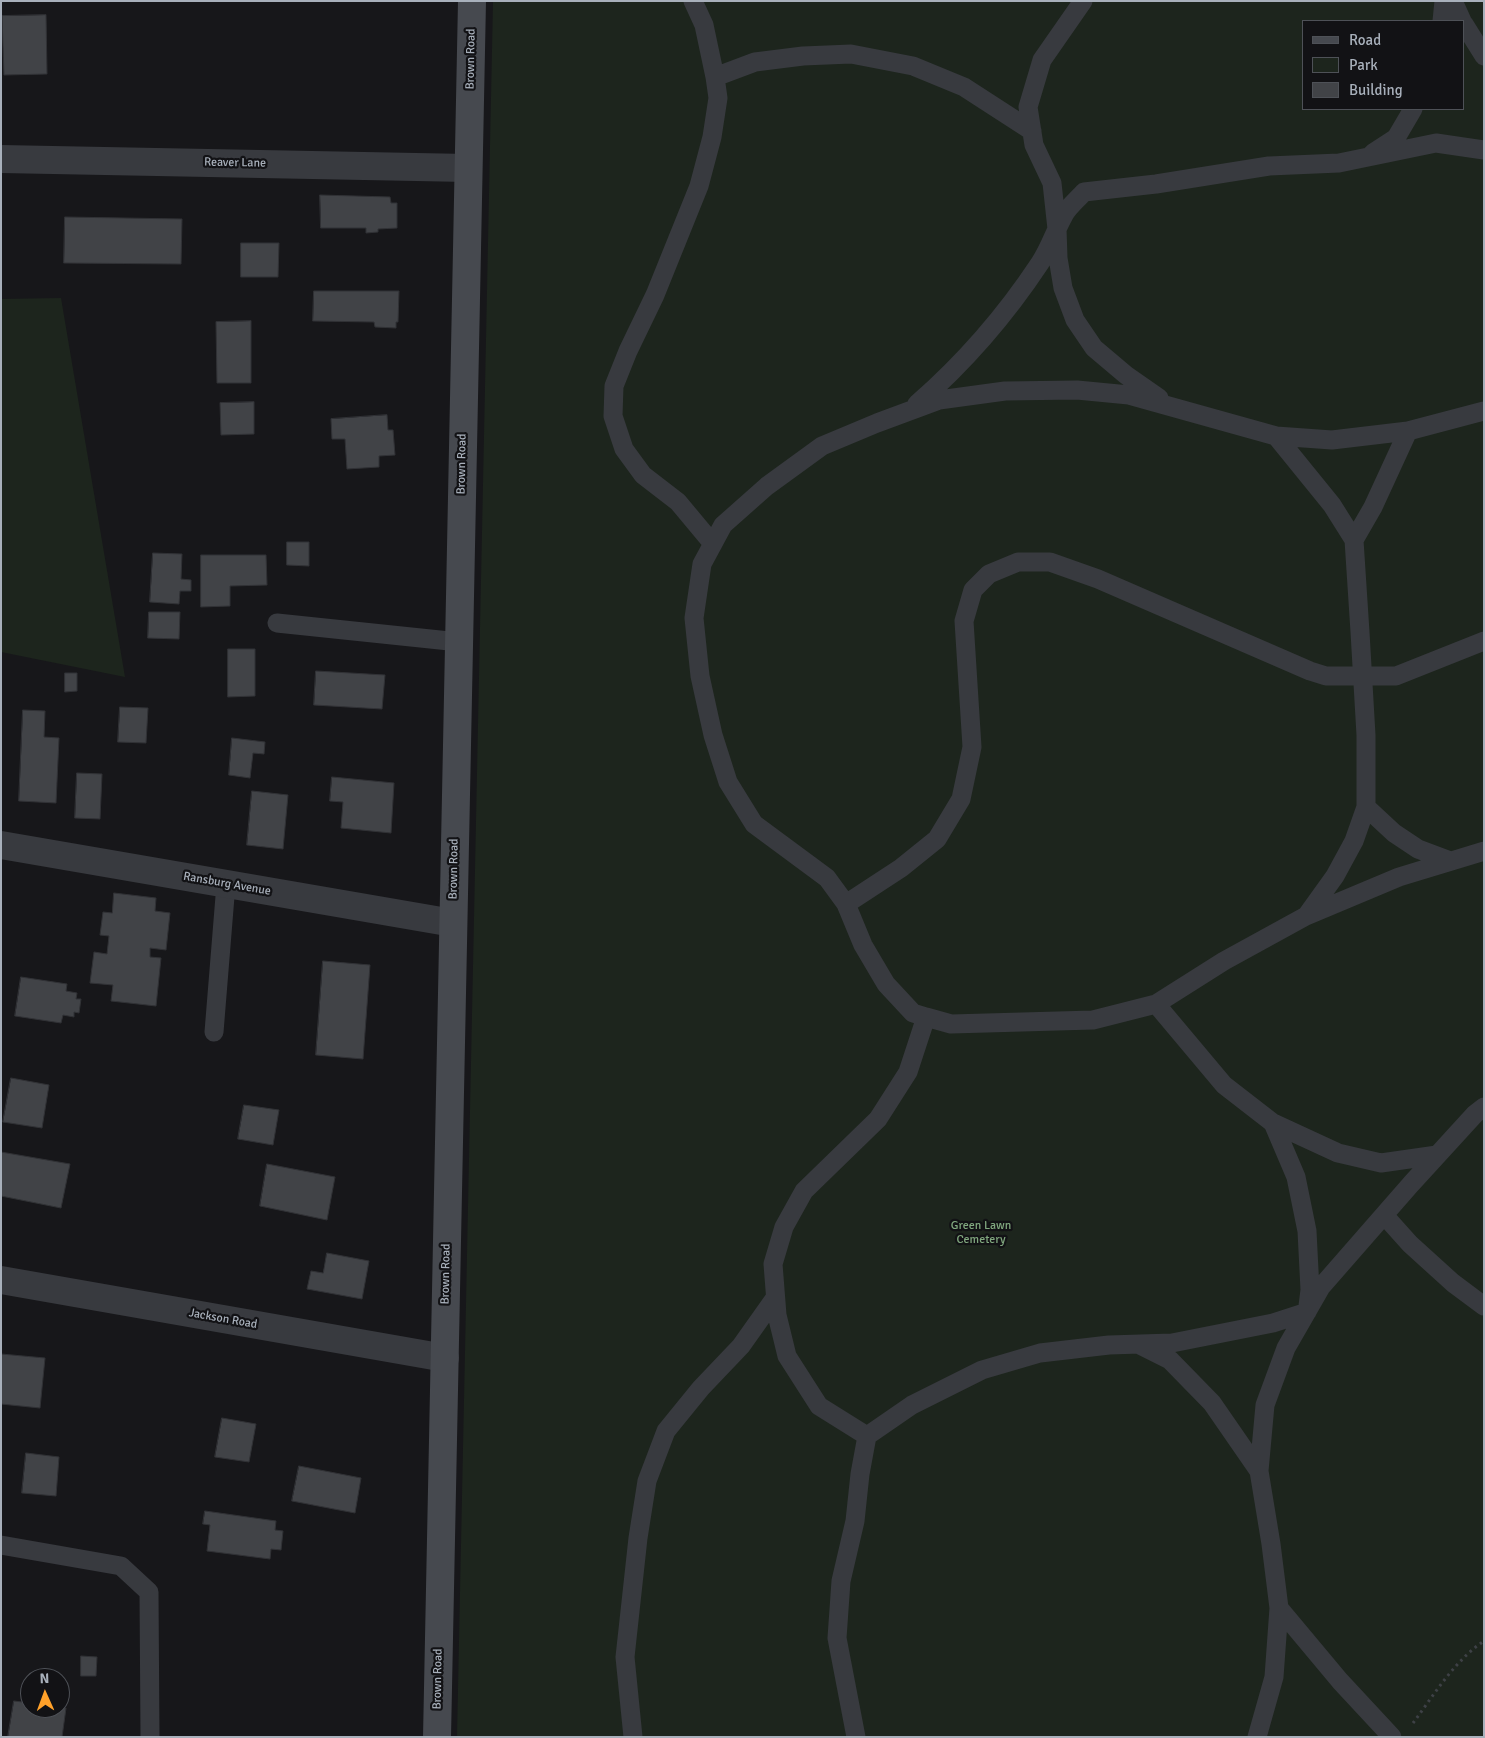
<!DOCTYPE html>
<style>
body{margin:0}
#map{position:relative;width:1485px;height:1738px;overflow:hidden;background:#17171a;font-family:Signika,sans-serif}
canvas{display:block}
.frame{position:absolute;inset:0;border:2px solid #a8b0bb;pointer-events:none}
.legend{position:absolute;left:1302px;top:20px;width:162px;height:90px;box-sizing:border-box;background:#121215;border:1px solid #4e5157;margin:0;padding:6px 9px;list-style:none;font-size:15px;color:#a8b0bb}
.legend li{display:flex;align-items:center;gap:10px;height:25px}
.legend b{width:25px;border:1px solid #4e5157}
.north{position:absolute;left:20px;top:1668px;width:50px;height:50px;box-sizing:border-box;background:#121215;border:1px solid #4e5157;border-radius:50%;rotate:358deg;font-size:14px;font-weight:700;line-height:20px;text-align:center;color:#a8b0bb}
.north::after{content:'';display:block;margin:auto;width:18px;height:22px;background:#ffa12a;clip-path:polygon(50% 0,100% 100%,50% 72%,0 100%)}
</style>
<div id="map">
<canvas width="1485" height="1738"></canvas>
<div class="frame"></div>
<ul class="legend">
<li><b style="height:6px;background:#46494f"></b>Road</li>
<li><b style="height:14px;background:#1d251d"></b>Park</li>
<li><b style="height:14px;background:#414347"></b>Building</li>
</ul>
<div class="north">N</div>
</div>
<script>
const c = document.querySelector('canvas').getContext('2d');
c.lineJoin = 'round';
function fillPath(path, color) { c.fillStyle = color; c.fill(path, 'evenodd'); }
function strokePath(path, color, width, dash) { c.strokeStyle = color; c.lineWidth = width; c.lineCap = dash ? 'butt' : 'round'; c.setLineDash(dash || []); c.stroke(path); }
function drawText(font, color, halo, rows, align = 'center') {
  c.font = font + ' Signika,sans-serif'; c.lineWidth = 4.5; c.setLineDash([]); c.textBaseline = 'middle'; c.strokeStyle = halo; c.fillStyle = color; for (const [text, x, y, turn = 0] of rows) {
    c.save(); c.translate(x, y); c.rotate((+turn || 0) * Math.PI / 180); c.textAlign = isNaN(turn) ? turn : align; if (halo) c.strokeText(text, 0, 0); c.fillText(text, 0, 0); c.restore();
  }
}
fillPath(new Path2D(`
 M493,1h991v1736h-1027zM1304,21h160v88h-160z
 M61,298l64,379 -124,-25v-353z`), '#1d251d');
const building = new Path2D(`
 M46,15l1,59 -43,1 -2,-59z
 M320,195l70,2 1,6h6v25l-19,1v3l-12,1v-5h-45z
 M65,217l117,2 -1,45 -117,-1z
 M241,243h38l-1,34h-37z
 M314,291h85l-1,31h-2v6l-21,-1 -1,-5 -61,-1z
 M251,321v62h-34l-1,-61z
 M254,402v32l-33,1 -1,-32z
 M387,415l1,15h5l2,25 -16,1v11l-32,2 -2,-30h-13l-1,-20z
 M287,542h22v24l-22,-1z
 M153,553l29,1 -1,25 10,1v11h-11l-1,13 -29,-2z
 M201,555h65l1,30 -37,1v20l-29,1z
 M149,612h31l-1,27 -31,-1z
 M228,649h27v47l-27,1z
 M316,671l69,4 -3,34 -68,-4z
 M65,673h12v18l-12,1z
 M120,707l28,1 -2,35 -28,-1z
 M23,710l22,1 -1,26 15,1 -3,65 -37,-2z
 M232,738l33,4 -1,12 -11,-1 -3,25 -21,-3z
 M77,773l25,1 -2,45 -25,-1z
 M332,777l62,6 -3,50 -50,-5 2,-26 -13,-1z
 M252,791l36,4 -5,54 -36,-4z
 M114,893l42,5 -1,13 15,2 -4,37 -16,-2v9l11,1 -5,48 -45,-5 2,-16 -23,-2 4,-31 13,2 2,-18 -9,-1 3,-23 9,1z
 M323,961l47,4 -7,94 -47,-4z
 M21,977l46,7 -1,7 11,2 -1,6h5l-2,14 -5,-1v5l-11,-2 -2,8 -46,-7z
 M11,1078l38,7 -7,43 -39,-6z
 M244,1105l35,5 -6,35 -35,-6z
 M1,1152l69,12 -9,44 -60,-12z
 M267,1164l68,13 -8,43 -67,-14z
 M327,1253l42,8 -7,38 -55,-10 4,-18 12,2z
 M1,1354l44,4 -5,50 -39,-4z
 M222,1418l34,6 -7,38 -34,-5z
 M26,1453l33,4 -3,39 -34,-3z
 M299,1466l62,12 -6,35 -63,-12z
 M205,1511l71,10 -1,9 8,1 -2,19 -10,-1 -1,10 -63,-8 3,-26 -7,-1z
 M81,1656l16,1 -1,19h-15z
 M14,1701l16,2v5h36l-4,29h-54z`);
fillPath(building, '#414347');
strokePath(building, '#313236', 1);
strokePath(new Path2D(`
 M1413,1723c21,-28 41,-62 71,-82`), '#3e4146', 3, [2.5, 4]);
strokePath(new Path2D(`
 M693,1l11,24 11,52 3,21 -6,39 -13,49 -44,109 -27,56 -14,35 -1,30 11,33 19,26 35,27 35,42
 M1083,1l-41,59 -14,47 6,38 18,38 5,46 1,29 5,30 12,32 19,28 32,27 33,23
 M1453,1l9,20
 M1442,21l2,-20
 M1464,24l20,32
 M715,77l40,-15 48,-6 48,-2 62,12 51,21 68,44
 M1373,153l23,-15 17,-29
 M917,404c48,-42 88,-88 123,-141 10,-15 15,-32 24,-48 4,-8 14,-16 20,-23l72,-8 113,-18 70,-3 97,-20 48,7
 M1484,411l-76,20 -76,9 -56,-4 -147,-41 -52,-5 -72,1 -66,9 -62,23 -55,23 -55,40 -44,39 -21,39 -8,54 6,58 13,59 15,47 26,42 73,54 19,26 17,41 23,39 27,29 13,4 25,7 142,-4 63,-16 68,-43 82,-45 93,-39 85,-26
 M1276,436l56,69 22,35 6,92 6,103v72l-12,34 -19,35 -28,39
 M1354,540l19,-33 35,-76
 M277,623l182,19
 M1366,807l28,26 24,16 32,12
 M846,904l55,-36 36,-29 24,-40 11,-52 -8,-126 9,-31 16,-16 29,-12h32l48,17 212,92 16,5h70l88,-35
 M1156,1004l68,81 49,38 65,30 43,10 56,-8
 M214,1032l12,-148
 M1273,1123l23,54 11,54 3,59 -2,16
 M1384,1215l26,29 43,39 31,23
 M1140,1345l30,15 42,43 47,68
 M867,1436l-48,-30 -32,-50 -10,-41 -4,-51 11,-37 20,-36 74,-72 30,-47 18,-55
 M1,1545l120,21 28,26 1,145
 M1279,1608l61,73 52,56
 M633,1737l-8,-80 13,-119 9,-57 19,-50 35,-43 40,-42 34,-48
 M856,1737l-19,-99 4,-57 14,-60 5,-47 7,-38 45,-31 70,-35 58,-17 69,-8 63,-2 101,-20 34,-11
 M1257,1737l17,-60 5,-69 -8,-64 -12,-73 6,-66 21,-57 35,-61 90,-103 64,-70 9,-7`), '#383a3f', 19);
strokePath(new Path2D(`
 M1,159l467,9
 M1,845l452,78
 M1,1280l444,78`), '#383a3f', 28);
strokePath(new Path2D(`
 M437,1737l35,-1736`), '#46494f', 28);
drawText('12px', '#a8b0bb', '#121215', [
 ["Brown Road",471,59,-89],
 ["Reaver Lane",235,163,1],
 ["Brown Road",462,464,-89],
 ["Brown Road",454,869,-89],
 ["Ransburg Avenue",227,884,10],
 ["Brown Road",446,1274,-89],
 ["Jackson Road",223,1319,10],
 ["Brown Road",438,1679,-89]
]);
drawText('12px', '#80a77e', '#121215', [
 ["Green Lawn",981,1226],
 ["Cemetery",981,1240]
]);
</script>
